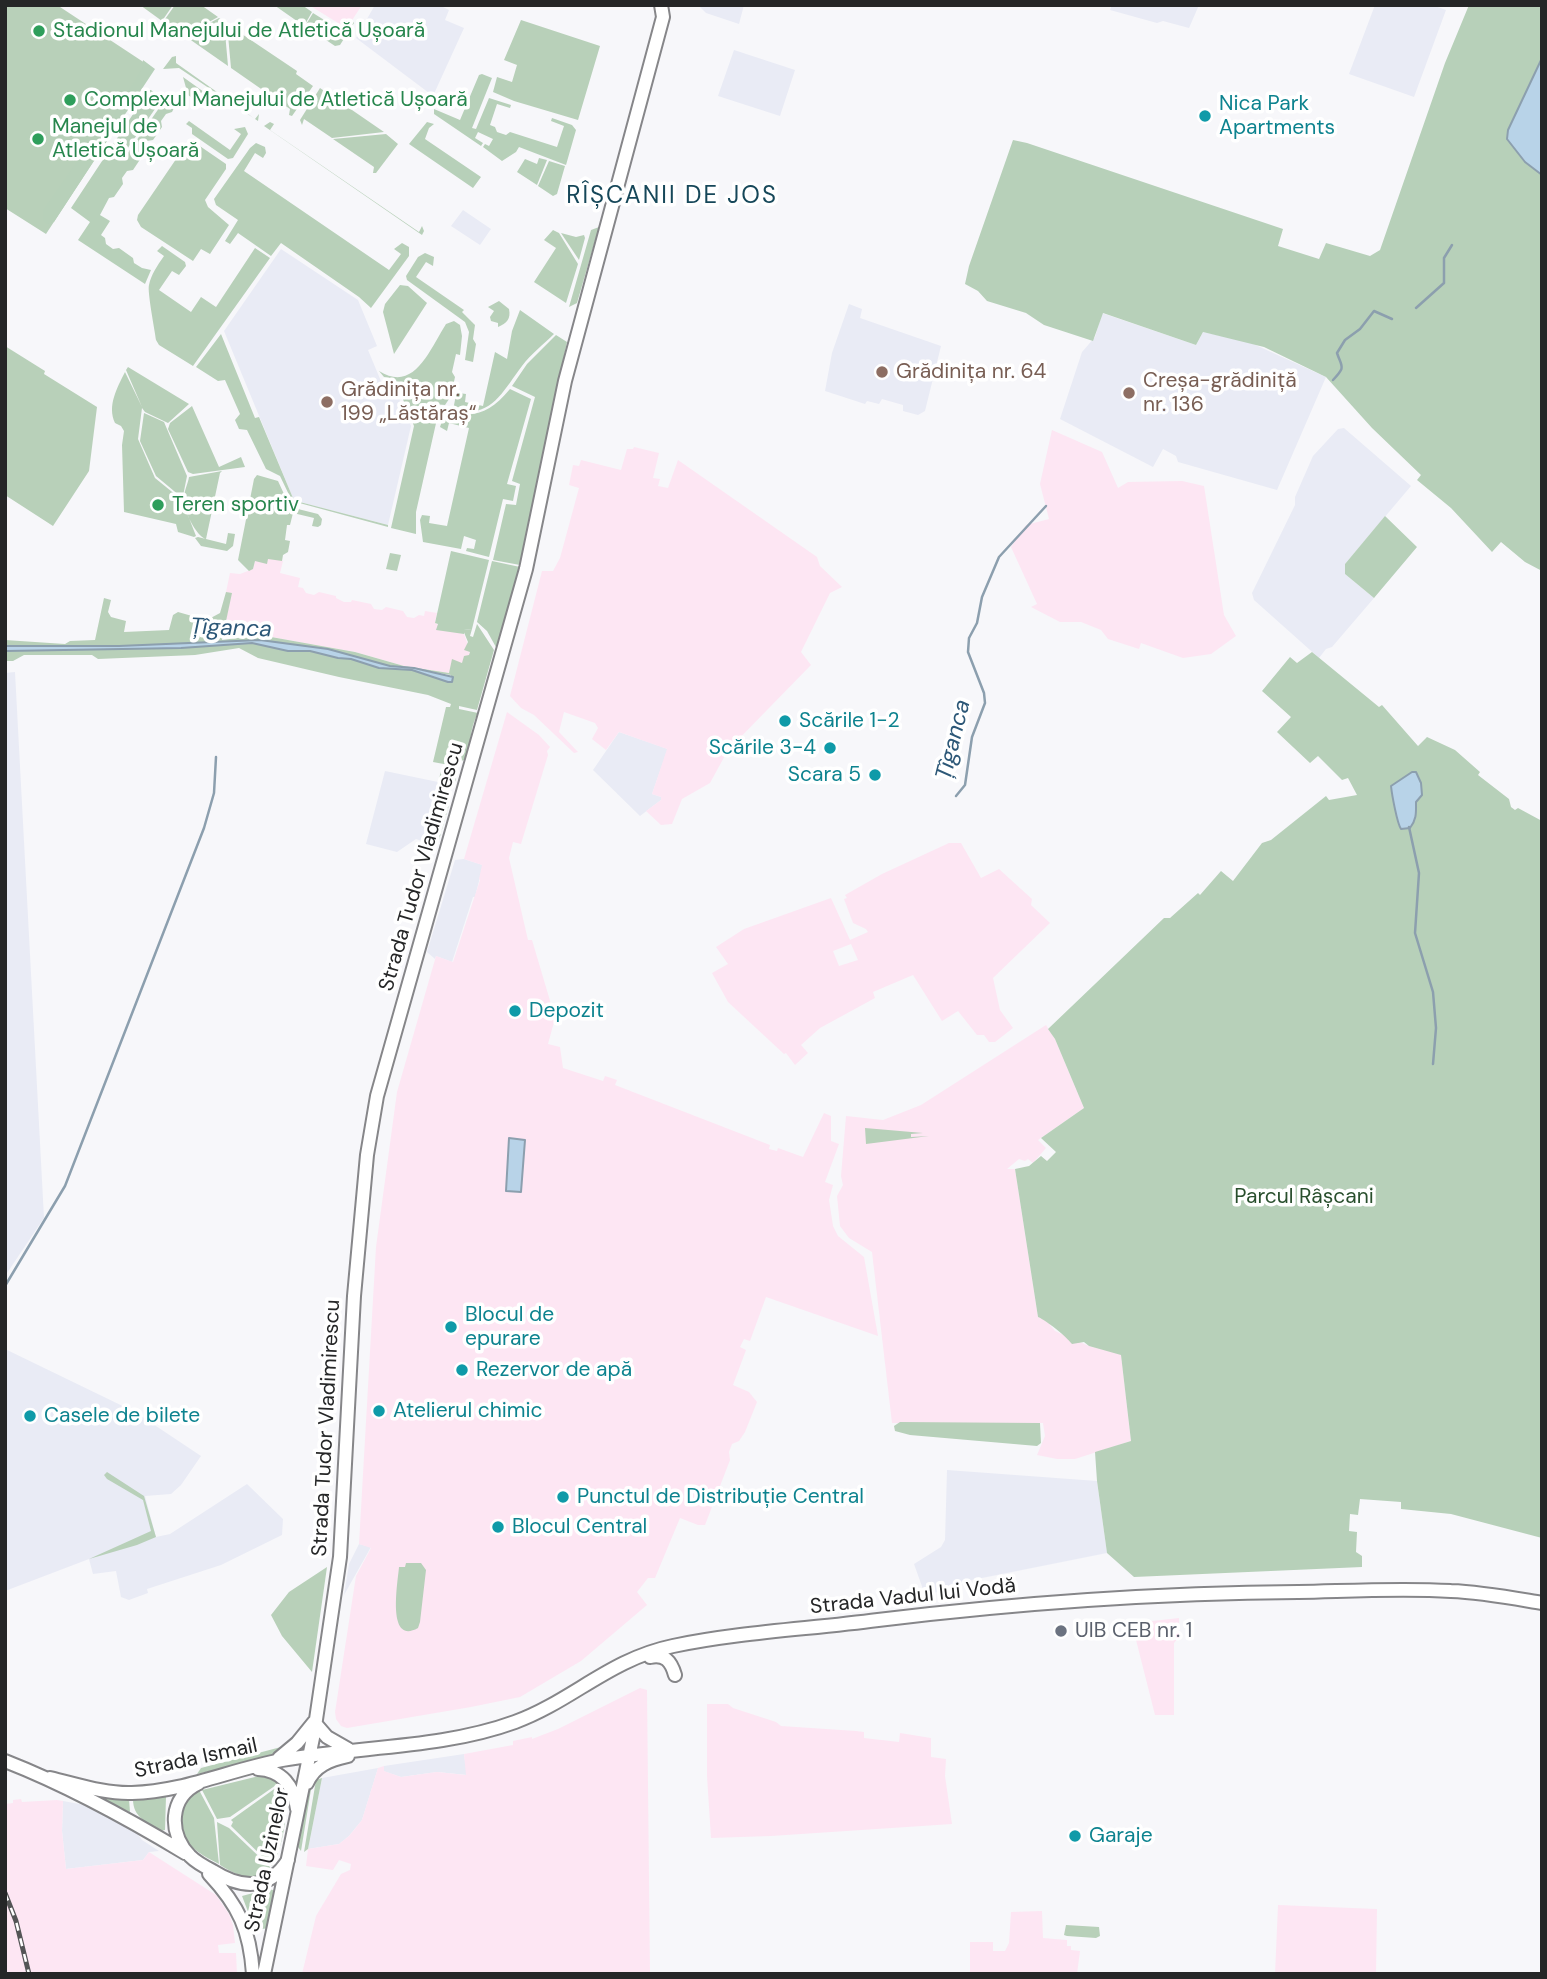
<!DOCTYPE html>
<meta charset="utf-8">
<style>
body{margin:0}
#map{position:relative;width:1547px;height:1979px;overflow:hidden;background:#f7f7fa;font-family:"DM Sans",sans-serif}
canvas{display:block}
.frame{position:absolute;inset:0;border:7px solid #252627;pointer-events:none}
</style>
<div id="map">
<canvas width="1547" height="1979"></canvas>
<div class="frame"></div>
</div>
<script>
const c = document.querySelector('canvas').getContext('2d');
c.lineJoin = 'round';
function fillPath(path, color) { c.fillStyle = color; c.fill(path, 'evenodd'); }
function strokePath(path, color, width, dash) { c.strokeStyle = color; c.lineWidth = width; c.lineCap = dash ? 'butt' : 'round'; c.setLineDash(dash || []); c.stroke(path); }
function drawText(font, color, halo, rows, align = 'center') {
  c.font = font + ' "DM Sans",sans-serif'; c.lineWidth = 7; c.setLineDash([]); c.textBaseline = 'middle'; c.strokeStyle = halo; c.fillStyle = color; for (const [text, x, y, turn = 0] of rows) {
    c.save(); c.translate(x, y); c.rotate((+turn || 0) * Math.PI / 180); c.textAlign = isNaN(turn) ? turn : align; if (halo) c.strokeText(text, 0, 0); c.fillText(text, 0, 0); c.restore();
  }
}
fillPath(new Path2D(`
 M375,5h64l10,5 -4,10 19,8 -31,68 -77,-58z
 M698,5h46l-5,19 -33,-11z
 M1112,5h87l-10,23 -26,-7 -6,2 -47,-13z
 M1375,5h57l14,5 -32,87 -65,-23z
 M734,50l61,20 -15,46 -62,-20z
 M463,210l28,19 -11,16 -29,-19z
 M281,249l77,51 19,46 -9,4 15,36 9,-3 19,43 -23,99 -92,-24 -3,-3 -69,-167z
 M849,304l13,5 -2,9 81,28 -16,65 -7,4 -15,-4v-6l-21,-6 -3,5 -12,-3 -2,3 -40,-13 7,-38z
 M1102,313l94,32 7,-13 46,10 77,35 -49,113 -99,-28 -2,-6 -13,-7 -10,18 -93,-48 22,-67 13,-15z
 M1344,428l67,58 -66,78v10l29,24 -42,49 -6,2 -7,9 -65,-58 -2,-7 43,-88v-8l18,-41 25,-27z
 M15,672l29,546 -39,58v-603z
 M619,732l49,17 -16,45 9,3v3l-21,16 -47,-46z
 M385,771l53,11 -16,59 -6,-2 -19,13 -31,-8z
 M464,859l19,6 -8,32h-2l-21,65 -16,-6 -1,3 -8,-7 28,-92z
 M5,1349l130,63 66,44 -20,29 -10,9 -26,2 11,41 14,-3 77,-50 36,35 -1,16 -61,30 -74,24 1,4 -19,7 -8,-3 -5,-26 -23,3 -4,-15 -84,32z
 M947,1470l150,11 10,72 -140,28 -33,12 -5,-4 -5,3 -10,-28 27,-17 4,-7z
 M359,1544l12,3 -27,48 5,-31z
 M464,1754l3,21 -30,-3 -36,5 -18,-6 1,-5z
 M378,1768l-16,52 -13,16 -10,8 -31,5 14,-71z
 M63,1801l33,6 38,22 8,11 17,11 -10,1 -6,8 -77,9 -4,-38z`), '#e9ebf5');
fillPath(new Path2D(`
 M309,5h53l-17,26 -5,-3 -2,-5z
 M1052,430l50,22 16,36 10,-6 54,-1 22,5 20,129 12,21 -25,18 -28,4 -42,-15 -2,6 -31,-10 -7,-9 -20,-8h-21l-29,-15 6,-3 -26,-57 15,-22 23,-6 -9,-35z
 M634,447l25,6 -6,25 7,1 -2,7 10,2 10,-28 139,97 3,9 22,21 -12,6 -29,59 10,13 -83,85 -18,33 -28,16 -10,25 -11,1 -15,-14 15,-11v-3l-9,-3 15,-45 -48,-17 -13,18 -14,-11 6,-11 -3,-5 -31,-11 -5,20 19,20 -4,1 -40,-38 -13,-7 -11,-12 32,-125h11l7,-13 19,-70 -10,-3 4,-20 6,1 2,-6 40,10 6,-21h6z
 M271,558l12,3 -3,12 20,5 -2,9 5,1 3,5 8,2 5,-3 17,4v2l8,4h7l1,-2 19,4 3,5 8,1 4,-3 17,4 4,6 7,1 5,-3 5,1 1,-5 12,2 -2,9 7,7 22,5 6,17 -1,5 -7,7 -4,-1 -9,11 -45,-7 -49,-14 -95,-17 -20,2 2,-9 -17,-3 6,-31 -5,-2 4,-19 10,1 13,-5 2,-8z
 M507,712l32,23 11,12 -3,4 1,4 -27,89 -8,-2 -4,16 19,82h4l24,81 -2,1 -6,22 12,3 3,21 40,13 2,-5 12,4 -2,5 155,60 -1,4 8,2 1,-3 25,9 21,-44 7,3v25l8,3 -14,38 8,3 -4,15 4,26 5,10 26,21 14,79 -112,-39 -16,44 -6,-2 -4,8 6,3 -13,35 16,7 8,10 -12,30 -6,9 -7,3 -3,8 1,8 -25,65h-7l-18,-7 -25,60h-7l-11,14 10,13 -66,56 -61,36 -49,10 -124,21 -6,-2 -5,-7 -1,-7 21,-136 15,-28 -12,-4 17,-297 21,-155 39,-136 17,6 27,-82 -1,-1 3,-14 -18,-6z
 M949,843h12l20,35 18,-9 33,30 -1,6 19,18 -57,55 7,32 13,18 -18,14h-6l-5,-7h-7l-19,-24 -16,10 -29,-46 -40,17 2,6 -55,30 -19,17 7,8 -13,12 -9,-12 -2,1 -56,-52 -16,-29 16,-9 -12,-17 28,-18 87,-31 19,42 18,-8 -2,-3 -13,-6 -9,-24 3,-1 -2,-3 37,-21zM851,944l7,16 -19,6 -6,-15z
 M1046,1025l9,14 29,69 -46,32 8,8 -13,15 -5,-4 -3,2 -6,-2 -12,10h8l23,148 9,4 8,10 11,5 23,10 32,8 10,87 -56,18h-18l-20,-4 8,-19 -2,-13h-151l-20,-171 -23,-14 -9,-12 -3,-30 6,-11 -2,-9 5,-60 37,4 38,-15z
 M1179,1618v19l-5,6v72h-19l-20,-79v-13z
 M640,1688l7,2 3,284h-348l14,-58 25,-42 9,-4 1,-6 -12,-4 -6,10 -27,-4 2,-17 31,-5 10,-8 13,-16 16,-52 6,-2v5l17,6 36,-5 29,3 -2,-21 49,-9v-4l19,-4v2l26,-10z
 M707,1704h21l5,4 43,14 5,4 75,5 8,1v6l35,4 1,-9 31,5v19l15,2 -1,17 7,48 -181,12 -60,2 -4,-62z
 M21,1799l1,3 35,-2 6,1 -1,30 4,38 77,-9 6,-8 67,43 13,19 4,11 2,18 -17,2 1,8h17l1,21h-232v-170l8,-1v-3z
 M1278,1905l99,4 -1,65h-101z
 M1042,1911l1,27 24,2v6h4v4l9,1 -3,23h-107v-32h23v9h12l4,-8 2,-31z`), '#fde6f3');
fillPath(new Path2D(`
 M5,5h52l97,64 -108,165 -41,-26z
 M140,5h33l-11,16z
 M175,5h26l17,12 -34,19 -21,-14z
 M219,18l5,3 4,45 -43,-30z
 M521,20l79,26 -22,74 -64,-19 -21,-9 4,-15 15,5 5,-17 -13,-5z
 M227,24l70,47 -1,3 17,12 -21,30 -3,-1 1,-6 -59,-41z
 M176,56v7l79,56 4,-5 -1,7 -79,-53 -16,1 9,-12z
 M183,77l21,15 -6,10 -10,-7z
 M320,88l64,44 -52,6 -28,-19 -2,6 -2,-5z
 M189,121l41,29 11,-16 -7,-5 11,-2 3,7 -15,24 -5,1 -36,-25v-6l-6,-4z
 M270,122l4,2 -4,6 149,102 3,-6 2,5 -2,4 -158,-109z
 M386,134l12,10 -22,29h-3l1,-6 -41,-28z
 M191,140l35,24v5l-21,31 3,7 21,18 -19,29 -9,-5 -8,12 -52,-34 -4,-7 1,-5 49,-72z
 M256,143l9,4 1,6 -3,5 -8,-5 -11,18 145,99 12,-16 -7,-5 8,-6 7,4v9l-38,52 -12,-11 -78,-54 -10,13 -33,-23 -8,11 -5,-3 13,-21 -22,-15 -2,-6 36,-51z
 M599,227l-22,76 -8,4 22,-77z
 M553,230l6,3 19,31 -12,39 -32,-21 22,-34 -12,-8z
 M561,233l15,4 8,-2 1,3 -6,22z
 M162,246l23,16 1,4 -7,9 -7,-4 -13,19 32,22 10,-15 15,10 39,-59 15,10 -77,108 -34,-21 -3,-5c-1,-9 -9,-49 -7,-55 2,-10 8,-19 15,-29l-7,-5z
 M425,253l9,4 -1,9 -7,-4 -10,15 48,33 -2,2 13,13 -2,14 3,5 -3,18 -8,-2 4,-28 -4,-10 -58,-42 -1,-4 12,-19z
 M400,285l8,1 19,17 -33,51 -11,-42 2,-8z
 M499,301l10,8c2,10 -2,14 -11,18v-4l-7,-2 -1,-4 4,-6 -6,-4z
 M454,321l6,4 2,11 -2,19 -4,-1 -4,18 3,5 -4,19 -6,9 -23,-2 -1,4 18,3 -23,102v22l-25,-6 23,-102 -19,-46 -11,-3 -5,-6c35,22 50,-20 67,-47z
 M221,334l34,84 4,-1 34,81 3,3 92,24v2l-96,-26 -12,-25 -14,-7 -19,-39 -8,-1 -4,-9 5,-6 -15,-34 -7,1 -22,-14z
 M5,346l40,25 -1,3 53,33 -8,64 -36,55 -48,-31z
 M128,367l61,37 -21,19 -23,-11 -3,-4 -4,31 17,39 27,22 14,36 -2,1 -16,-5 -2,-8 -52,-12 -2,-67 2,-14 -3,-5 -6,-3c-8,-17 2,-35 10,-51l17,35 -16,-37z
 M192,406l27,61 22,-10 4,10 -52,7 -5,-2 -20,-43 2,-6z
 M144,413l20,9 23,54 -4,20h-3l-24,-20 -16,-35z
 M222,471l-2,2 -14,66c-10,-3 -22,-28 -22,-39 -1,-7 4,-16 5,-23z
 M257,475l21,6 12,26 28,7 4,5 -1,6 -3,2 -6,-1 2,-8 -21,-5 -3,12h-3l-2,15 5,1 -2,11 -5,3 -1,6 -14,-2 -1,5 -12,-3 -2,8 -4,2 -11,-11 16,-81z
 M228,533l7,1 -2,12 -6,5 -26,-5 -6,-8 3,-1 28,7z
 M390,553l11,2 -4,16 -11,-2z
 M226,592l6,1 -10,47 38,-5 95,17 49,14 45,7 3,-14 10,4 2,-7 5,-1 1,-3 -6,-2 4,-8 -5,-12 9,-1 -2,7 3,1 4,-13 17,26 -17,60 -18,-4v3l19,4c-9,15 -6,33 -14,47l-15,5 -16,-3 13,-55h4l1,-3 -23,-9 -89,-18 -81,-19 -19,-10 -44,7 -97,4 -6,-4h-68l-11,6h-8v-10l176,-3 71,-5 36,8h22l28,7 13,1 28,9 33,2 36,12 3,-7 -61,-9 -62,-17 -68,-9 -141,6h-114v-6l60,4 5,-3 25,-1 9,-42 7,2 -3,12 3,5 15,4 -2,11 45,-2 4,-15 5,-3 14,4 5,7 8,1 2,-4 13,-7z
 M441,771l14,6 1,4 -20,10z
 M434,799l15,6 -10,35 -14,-8z
 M107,1472l37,24 12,41 -19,8 -48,14 62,-28 -8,-31 -36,-21 -3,-4z
 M327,1567l-15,105 -30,-36 -11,-21 18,-23z
 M305,1725c-21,37 -71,40 -108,49l4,-6 80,-21z
 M259,1776l17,4 3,3 -49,34 -13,2 -15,-29z
 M313,1777l-12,74 -3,-4 11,-60z
 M322,1778l-14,71 -4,3 12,-72z
 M277,1787c17,10 5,65 -5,79l-41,-40 2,-4 -2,-2z
 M199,1790l15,28 5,46c-10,-5 -21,-11 -29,-19 -15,-18 -10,-42 9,-55z
 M91,1795l38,4 1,13z
 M162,1795l4,2 -1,33 -4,1c-14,-9 -28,-13 -28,-32z
 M217,1822l12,6 41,39v3c-18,13 -32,6 -50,-5z
 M268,1889l5,1 2,4 -6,34 -14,2 -13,-34z
 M1066,1925l33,2 1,9 -4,2 -29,-2 -3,-1z`), '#b8d0b9');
fillPath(new Path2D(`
 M274,5h28l10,7 -8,14z
 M1469,5h73v53l-34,72 -1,9 18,23 17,13v396l-17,-9 -24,-20 -9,10 -41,-44 -34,-28 4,-5 -49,-47 -46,-51 -62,-30 -61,-15 -7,13 -93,-32 -10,28 -49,-16 -18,-12 -39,-12 -9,-10 -13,-7 4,-18 44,-126 14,3 256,86 -5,17 41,13 7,-16 44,13 10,-6 65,-187z
 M313,13l24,15 3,-3 5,6 7,-10 2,2 -14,22 -5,1 -30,-20z
 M143,60l12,9 -41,62 -10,-6 7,-5 31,-51z
 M482,74l10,4 -20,50 4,1 13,-31 22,7 -1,3 -13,-4 -7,21 5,2 2,5 9,3 4,-3 47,15 7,-21 -13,-5 1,-3 20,7 4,5 -10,35 -47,-18 -3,5 -14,9 -19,-14 2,-3 4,2 4,-7 -15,-7 -3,6 8,5 -2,3 -47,-32v-5l26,11 19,-45z
 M149,90h2l11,9 -37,53 2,2 37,-53 10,7 -2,4 -6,2 -5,7 1,6 -9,13 -6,1 -6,8 2,6 -10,15 -6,1 -5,7 1,6 -9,13 -5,1 -9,17 10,6 -9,14 4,3 1,6 7,5 6,-1 14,10 1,5 8,5 9,2 -6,14 -67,-44 12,-18 -19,-14z
 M427,122l7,2 -5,4 -4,11 56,38 -8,11 -64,-44z
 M100,129l9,9 -55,84 -6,2 -5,-4v-9z
 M539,158l8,2 -10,25 -20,-13 8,-13 12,5z
 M549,161l16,5 -8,28 -4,2 -15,-10z
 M520,310l34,24c-10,10 -23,20 -32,32 -20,26 -30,53 -69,44l3,-15 3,-2 7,1 -1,8 18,4 12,-54 12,7 5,-28z
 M556,335l11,7 -47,223 -27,-5 13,-56 10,1 4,-21 -8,-3 23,-84 -23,-11 15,-22z
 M510,389l21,10 -24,85 9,2 -3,15 -10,-2 -14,58 -23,-6 1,-3 7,1 2,-9 -12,-4 -3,13 -38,-7 -3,-22 2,-5 8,1 -1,7 18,3 22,-98 -20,-5 -2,8 -7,-4 2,-6 4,-5h6v-3c27,5 40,-3 58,-24z
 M1385,516l32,31 -43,51 -29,-24v-10z
 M451,551l38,9 -17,69 -8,1v4l-28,-4 2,-6 -3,-1z
 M492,561l28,6 -23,82 -10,-18 -10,-9z
 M1312,652l67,55 3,-2 36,41 9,-9 28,13 25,22 -2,3 31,24 2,8 4,3 3,-2 24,13v717l-91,-24 -50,-5v-7l-41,-3 -2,16 -8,-1 -1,17 8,1 -1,20 6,4v11l-228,10 -27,-24 -10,-72 -2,-29 36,-11 -10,-86 -32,-9 -5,-4 -12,2c-6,-8 -25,-23 -34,-27l-23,-148 14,-3 12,-10 6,5 9,-9 -15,-14 43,-30 -29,-69 -7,-10 116,-111h6l28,-25 2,2 21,-24 12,10 29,-38 9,-3 55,-44 3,4 28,-5 -9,-17 -6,2 -24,-24 -8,7 -33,-31 14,-15 -29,-26 28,-34 7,6z
 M865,1128l58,5 -12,1v3l18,-1 -63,8z
 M900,1422l140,1 1,20 -4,3 -127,-11 -15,-4 -1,-5z
 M406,1563h15l5,7 -6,52 -2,6c-32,18 -20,-47 -19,-61h6z`), '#b7d0b9');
const water = new Path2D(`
 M1542,58v117l-17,-13 -18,-23 1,-9z
 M260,640l68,9 62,17 24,2 39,9 -1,5h-4l-36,-12 -33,-2 -28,-9 -13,-1 -28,-7h-22l-36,-8 -71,5 -176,3v-5h114z
 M1412,772h4l5,11 1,12 -6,7c0,10 1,17 -6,26l-9,1c-4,-6 -9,-34 -10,-43z
 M509,1138l16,2 -4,52 -15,-1z`);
fillPath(water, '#b8d3e8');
strokePath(water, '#8c9fae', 2);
strokePath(new Path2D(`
 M1416,308l28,-25v-25l8,-13
 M1333,380c13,-14 9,-12 4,-27l8,-13 15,-11 14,-18 18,8
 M956,796l9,-11 7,-48 13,-34 -1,-10 -16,-41 1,-14 8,-15 5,-26 17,-40 47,-51
 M1409,827l10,46 -4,60 18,59 3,36 -3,36
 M5,1286l60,-100 139,-358 10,-35 2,-36`), '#8c9fae', 2.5);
const major = new Path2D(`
 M650,1657c15,-3 21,4 25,18
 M314,1722l13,15 21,12
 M279,1758l18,-15 17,-21
 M5,1761c64,25 122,57 180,92
 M258,1769c24,1 36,17 39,40
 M50,1778c26,6 55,16 82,15 51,-1 100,-24 150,-33 76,-14 159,-11 233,-38 57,-21 95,-63 158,-76 67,-14 137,-17 205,-26 140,-17 279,-27 420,-28 51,-1 102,-4 153,-1 30,1 61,7 91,12
 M199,1783c-30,14 -31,50 -9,73 6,6 15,11 23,15 27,17 55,21 75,-11
 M307,1783c8,-18 23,-23 41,-27
 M209,1874c30,32 41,56 44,100
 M264,1974l50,-241 26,-176 14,-261 13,-141 10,-59 149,-527 39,-188 98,-364 -2,-12`);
strokePath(major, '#868689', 16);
strokePath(major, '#fff', 12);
const rail = new Path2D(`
 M5,1893l11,28 13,53`);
strokePath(rail, '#545556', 5);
strokePath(rail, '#fff', 2.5, [8]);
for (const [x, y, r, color] of [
 [39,31,7,"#2e9e5b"],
 [70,100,7,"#2e9e5b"],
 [1205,116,7,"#0f9aa8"],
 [38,139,7,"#2e9e5b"],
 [882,372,7,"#8d6e63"],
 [1129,393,7,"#8d6e63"],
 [327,402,7,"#8d6e63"],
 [158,505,7,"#2e9e5b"],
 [785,721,7,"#0f9aa8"],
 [830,748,7,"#0f9aa8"],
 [875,775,7,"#0f9aa8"],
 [515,1011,7,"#0f9aa8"],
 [451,1327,7,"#0f9aa8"],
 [462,1370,7,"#0f9aa8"],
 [379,1411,7,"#0f9aa8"],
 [30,1416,7,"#0f9aa8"],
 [563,1497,7,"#0f9aa8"],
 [498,1527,7,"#0f9aa8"],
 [1061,1631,7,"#6b7280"],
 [1075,1836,7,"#0f9aa8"]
]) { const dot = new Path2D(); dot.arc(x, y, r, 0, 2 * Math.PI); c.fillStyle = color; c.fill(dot); strokePath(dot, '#fff', 2.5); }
drawText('21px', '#27864d', '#fff', [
 ["Stadionul Manejului de Atletică Ușoară",53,31],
 ["Complexul Manejului de Atletică Ușoară",84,100],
 ["Manejul de",52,127],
 ["Atletică Ușoară",52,151],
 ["Teren sportiv",172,505]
], 'left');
drawText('21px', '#0d838f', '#fff', [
 ["Nica Park",1219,104],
 ["Apartments",1219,128],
 ["Scările 1-2",799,721],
 ["Scările 3-4",816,748,"right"],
 ["Scara 5",861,775,"right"],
 ["Depozit",529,1011],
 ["Blocul de",465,1315],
 ["epurare",465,1339],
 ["Rezervor de apă",476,1370],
 ["Atelierul chimic",393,1411],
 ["Casele de bilete",44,1416],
 ["Punctul de Distribuție Central",577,1497],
 ["Blocul Central",512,1527],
 ["Garaje",1089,1836]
], 'left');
drawText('21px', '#785e54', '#fff', [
 ["Grădinița nr. 64",896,372],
 ["Creșa-grădiniță",1143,381],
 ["nr. 136",1143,405],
 ["Grădinița nr.",341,390],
 ["199 „Lăstăraș“",341,414]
], 'left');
drawText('21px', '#252627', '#fff', [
 ["Strada Tudor Vladimirescu",422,867,-74],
 ["Strada Tudor Vladimirescu",327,1428,-87],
 ["Strada Vadul lui Vodă",913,1597,-6],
 ["Strada Ismail",196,1759,-12],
 ["Strada Uzinelor",268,1860,-78]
]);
drawText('21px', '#294f2d', '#fff', [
 ["Parcul Râșcani",1304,1197]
]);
drawText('21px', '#5b616d', '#fff', [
 ["UIB CEB nr. 1",1075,1631]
], 'left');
drawText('italic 23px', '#2c5777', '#fff', [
 ["Țîganca",231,629,2],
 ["Țîganca",954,740,-76]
]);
c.letterSpacing = '2px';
drawText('24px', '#164759', '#fff', [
 ["RÎȘCANII DE JOS",672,197]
]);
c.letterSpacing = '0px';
</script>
